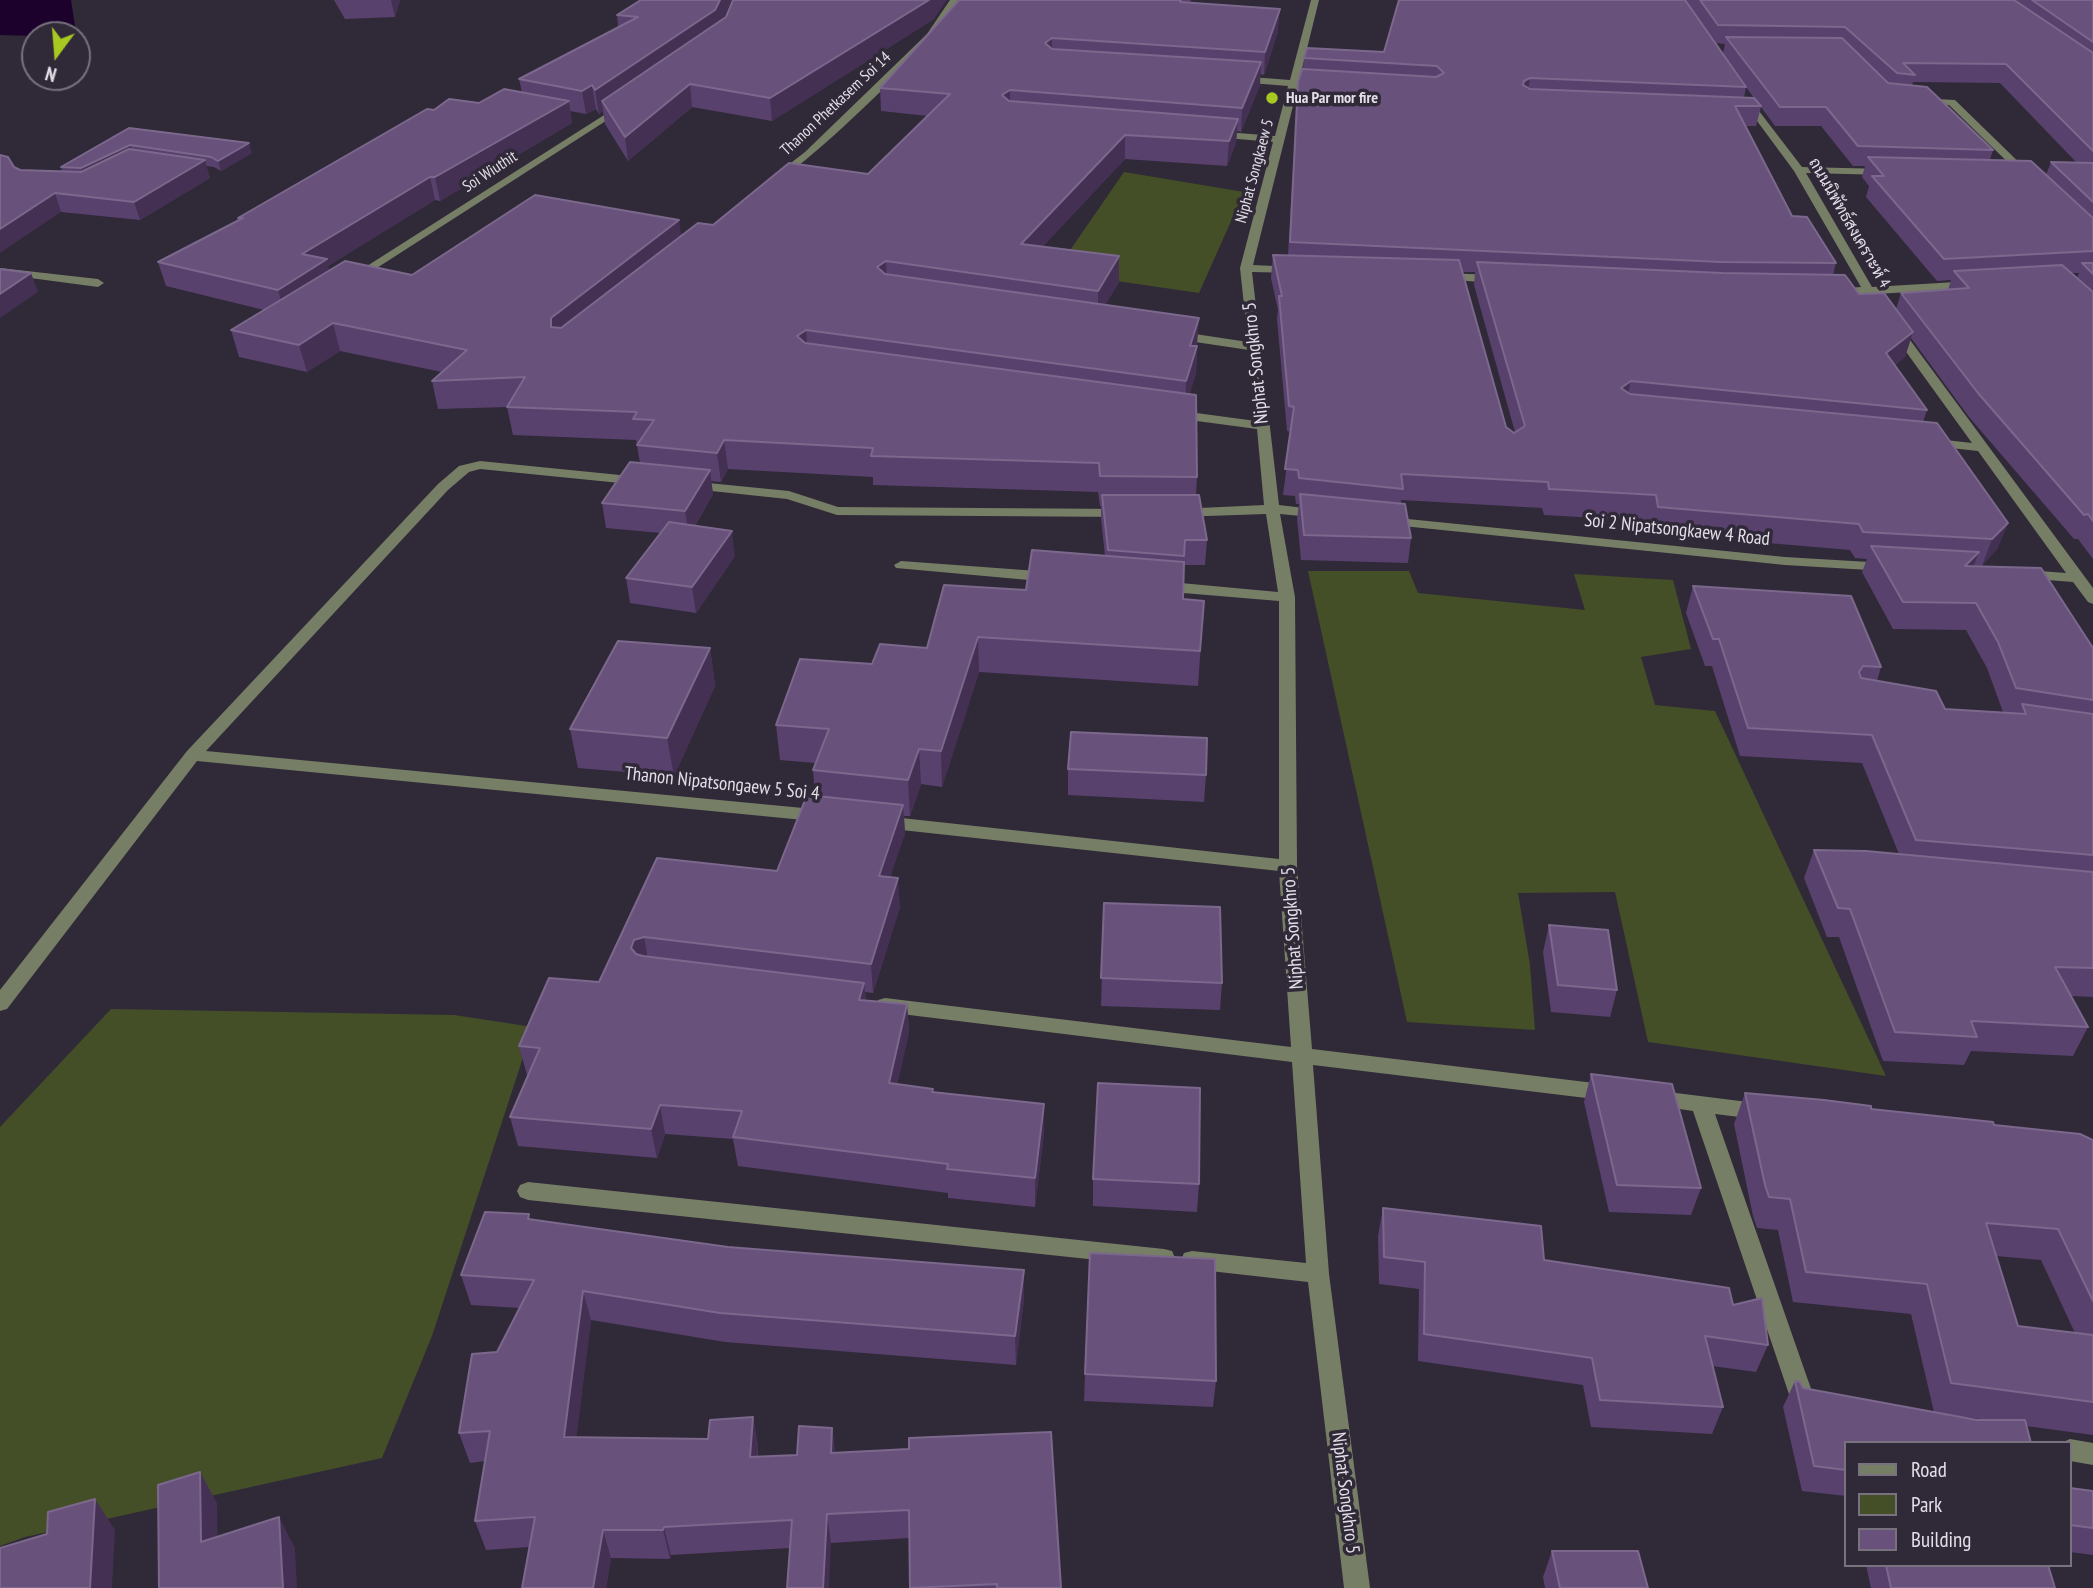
<!DOCTYPE html>
<meta charset="utf-8">
<style>
body{margin:0}
#map{position:relative;width:2093px;height:1588px;overflow:hidden;background:#302938;font-family:"PT Sans Narrow",sans-serif}
canvas{display:block}
.legend{position:absolute;left:1844px;top:1441px;width:228px;height:126px;box-sizing:border-box;background:#302938;border:2px solid #78717e;margin:0;padding:9px 12px;list-style:none;font-size:21px;color:#e3dee8}
.legend li{display:flex;align-items:center;gap:14px;height:35px}
.legend b{width:35px;border:2px solid #78717e}
.north{position:absolute;left:21px;top:21px;width:70px;height:70px;box-sizing:border-box;background:#302938;border:2px solid #78717e;border-radius:50%;rotate:196deg;font-size:19px;font-weight:700;line-height:28px;text-align:center;color:#e3dee8}
.north::after{content:'';display:block;margin:auto;width:24px;height:32px;background:#a6c821;clip-path:polygon(50% 0,100% 100%,50% 72%,0 100%)}
</style>
<div id="map">
<canvas width="2093" height="1588"></canvas>
<ul class="legend">
<li><b style="height:9px;background:#767e65"></b>Road</li>
<li><b style="height:19px;background:#444f28"></b>Park</li>
<li><b style="height:19px;background:#68527b"></b>Building</li>
</ul>
<div class="north">N</div>
</div>
<script>
const c = document.querySelector('canvas').getContext('2d');
c.lineJoin = 'round';
function fillPath(path, color) { c.fillStyle = color; c.fill(path, 'evenodd'); }
function strokePath(path, color, width, dash) { c.strokeStyle = color; c.lineWidth = width; c.lineCap = dash ? 'butt' : 'round'; c.setLineDash(dash || []); c.stroke(path); }
function drawText(font, color, halo, rows, align = 'center') {
  c.font = font + ' "PT Sans Narrow",Sarabun,sans-serif'; c.lineWidth = 7; c.setLineDash([]); c.textBaseline = 'middle'; c.strokeStyle = halo; c.fillStyle = color; for (const [text, x, y, turn = 0] of rows) {
    c.save(); c.translate(x, y); c.rotate((+turn || 0) * Math.PI / 180); c.textAlign = isNaN(turn) ? turn : align; if (halo) c.strokeText(text, 0, 0); c.fillText(text, 0, 0); c.restore();
  }
}
fillPath(new Path2D(`
 M1124,172l120,20 -45,101 -144,-21z
 M1308,571h101l9,22 167,17 -11,-36 99,6 18,69 -50,8 14,48 60,6 171,365 -238,-34 -33,-150 -97,1 12,72 5,65 -128,-8z
 M111,1009l343,6 79,12 -101,309 -50,122 -357,79 -25,9v-419z`), '#444f28');
fillPath(new Path2D(`
 M0,0h71l4,26 -40,10 -35,-1z`), '#1b012c');
fillPath(new Path2D(`
 M950,0h8c-8,12 -15,25 -24,36 -16,21 -143,146 -160,144v-4l31,-24 122,-118z
 M1311,0h8l-20,81 10,3 -11,2 -45,179 42,2 6,3 -6,3 -43,-1 27,233 42,5 7,4 -7,4 -41,-4 15,83 2,269 15,183 299,36 7,2 3,6 -3,6 -7,2 -298,-36 16,209 41,314h-26l-36,-306 -116,-13 -8,-2 -3,-7 3,-7 8,-2 114,12 -14,-201 -407,-50 -7,-2 -3,-5 3,-5 7,-2 406,49 -12,-176 -396,-43 -9,-6 9,-6 396,43v-258l-120,-10 -8,-5 8,-5 119,11 -12,-78 -88,3 -7,-4 7,-4 86,-4 -7,-76 -83,-11 -7,-4 7,-4 82,11 -7,-71 -74,-11 -6,-4 6,-4 73,11 -8,-74 33,-126 -59,-5 -5,-3 5,-3 61,5 13,-50 -50,-4 -5,-3 5,-3 52,4z
 M1743,98h6l53,69 84,2 5,3 -5,3 -80,-2 66,114 101,-6 6,4 -2,3 -101,6 4,6 -6,4 -4,-1 -5,-9 -32,1v-6l28,-2 -67,-116 -51,-69z
 M1918,98l37,2 78,76 -9,2 -75,-73 -28,-2 -5,-3z
 M623,103l5,3 -2,2 -271,174 -10,-2z
 M0,268l98,11 6,4 -6,4 -98,-13z
 M1441,273l56,2 6,4 -6,4 -60,-4v-4z
 M1891,325h8l194,263v16l-5,-2 -15,-20 -52,-4 -3,-3 3,-3 5,-2 40,3 -88,-122 -55,-6v-6l5,-1 44,5 -81,-112z
 M480,461l160,16 7,4 -7,4 -160,-16 -11,3 -21,18 -242,261 618,59 9,6 -3,4 -6,2 -627,-61 -190,248 -7,2v-21l187,-239 251,-267 21,-18z
 M688,481l101,10 49,16 288,2 7,4 -7,4 -289,-2 -50,-16 -104,-11v-6z
 M1388,517l397,40 101,6 7,4 -7,4 -101,-6 -402,-41v-6z
 M901,561l150,11 8,5 -8,5 -155,-14 -2,-3z
 M1652,1090l112,14 7,2 4,6 -4,6 -7,2 -49,-6 101,289 -3,8 -9,3 -9,-3 -3,-8 -99,-292 -48,-7 -3,-6 3,-6z
 M528,1182l636,67 8,2 3,7 -3,7 -8,2 -636,-67 -8,-3 -3,-6 3,-6z
 M2070,1439l23,4v22l-23,-4v-18h-9z`), '#767e65');
fillPath(new Path2D(`
 M334,0h66l-5,17 -50,2z
 M641,0h90l-8,19h211l-162,102 -80,-14 -64,54 -23,-37 -2,-13 -4,3 -3,-5 -10,5 -16,-3 2,12 -132,78 -5,-1 -107,66 1,4 83,5 269,-39 187,-62 60,-58 -47,-5 -1,-23 79,-88h232l-1,2 88,29 -14,44 -4,-1v11l-19,47 -4,-1 -1,12 -9,23 -102,-7 -82,87 76,10v26l-14,23 92,41 -1,28 -7,20 8,83 -1,18 11,45 -2,25h-21l-1,34 21,2 -6,85 -219,-14 -37,115 -21,-3 -11,32h-6l1,17 -15,44 10,30 -27,86 -8,-1 1,8 41,4 2,28 -12,53 36,4v3l111,12v29l-9,74 -87,-9v-5l-210,-27 -5,-27 -68,-5 -8,24 -139,-12 -8,-29 18,-42h-1l-8,-29 80,-64 58,-124 120,13 38,-76 -2,-25 2,-7 -35,-3 -4,-35 96,-61 55,-16 99,-58 79,-34 -4,-37v-13h-1l-2,-14 -225,-7v-8l-145,-8 -7,13 -10,-1 2,13 -18,32 40,30 -39,57 -66,-10 -4,-25 35,-45 -55,-5 -4,-25 38,-40 -4,-23 -123,-5 -6,-28 -69,2 -6,-28 10,-9 -102,-21 -33,21 -68,-15 -8,-27 33,-20 -98,-24 -8,-24 81,-42 -1,-2 196,-108 45,-7 43,-11 -3,-13 99,-52 -1,-12z
 M1399,0h694v559l-15,-20h-4l-105,-122 -58,-79 -6,19 -10,8 32,45 -4,12 85,101 -11,26 -15,17 -8,-1v1l119,82v349l-22,-1 17,31 -15,29 -102,-5 -7,14 -81,-4 -44,-124h-12l-23,-59 10,-28 85,4 -37,-91 -122,-7 -28,-90h-7l-19,-53 7,-27 188,81 -4,14 68,28 58,3 -16,-44 -21,-38 -73,-1 -31,-57 5,-13 -12,-1 -5,-8 -199,-17 -2,-12 -105,-6 -2,-7 -141,-8v4l10,34 -3,25 -107,-3 -4,-42 2,-14h-3l-1,-8 -12,-1 8,-63 -4,-1 -10,-112 1,-9 -7,-32 2,-23h15l10,-173 5,-13 1,-11 80,-6zM1716,43l9,1 -2,9zM1913,82l87,1 76,79h-25l-5,13 -56,-15 3,-10 -81,-65zM1746,87l8,11h-10zM1761,107l14,19h46l32,40h12l-3,11 7,9 -3,11 71,84 14,-1 -3,10 -47,3 -5,16 -37,-15 -26,-19 3,-12 -44,-47 -47,-90h11zM1463,272h12l-1,13 41,147 -1,1 -8,-6zM2072,273h7l-2,5z
 M129,128l123,25 -31,18 -7,-4 -8,-1 4,12 -70,42 -79,-8 -47,-45 6,3 42,1 -1,-4z
 M710,648l5,38 -41,90 -96,-8 -8,-39z
 M1068,769l138,6 -2,27 -136,-7z
 M1104,903l118,80 -2,27 -119,-4z
 M1549,925l68,65 -7,27 -59,-5 -8,-60z
 M1591,1074l110,114 -10,27 -82,-3 -25,-110z
 M1745,1093l249,32 99,15v295l-67,-9 -180,17v53l-44,-5 -19,-84 12,-26 8,7 131,24 -23,-98 -118,-12 -15,-72 -21,-2 -4,-12 -19,-92zM1996,1256l45,4 34,73 -57,-7zM1949,1415l17,2 21,3h-10z
 M1093,1179l106,5 -2,28 -104,-6z
 M1383,1208l161,52 189,45 35,40 -12,27 -44,-6 11,41 -11,27 -121,-7 -8,-42 -165,-24 1,-72 -40,-5 -1,-48z
 M531,1219l197,28 296,23v29l-8,66 -291,-23 -134,-22 -15,117 132,2 45,-22 5,30v10l39,-2 35,-27 3,25 226,135h-151l-1,-50 -78,5 -41,5 -119,7 -1,4 -59,-1 -5,30h-84l7,-41 -43,3 -11,-29 10,-60 -15,2 -11,-30 38,-81 23,-44 -49,-3 -10,-30z
 M1085,1374l131,7 -3,26 -129,-6z
 M2070,1488l23,3v64l-23,-3z
 M1552,1551l96,37h-103l-2,-11z
 M1866,1565h182l7,23h-184z`), '#59416e');
fillPath(new Path2D(`
 M391,0h9l-5,17z
 M720,0h11l-13,32 -116,69 1,10 -4,3 -4,-24z
 M929,0h18l-13,19 -162,102 -2,-23z
 M1280,9l-2,22 -14,44 1,-23z
 M1052,38v22l-7,-17z
 M1261,62l-1,23 -19,47 1,-24z
 M1530,78l-3,19 -7,7 4,-23z
 M690,84l2,23 -64,54 -3,-24z
 M592,85l4,24 -10,5 -4,-23z
 M1010,90v23l-8,-18z
 M569,101l3,22 -132,78 -5,-24z
 M1238,119l-2,24 -9,23 2,-25z
 M1125,135v24l-104,111v-26z
 M249,143l3,10 -31,18 -3,-10z
 M130,145l3,10 -49,23 -3,-10z
 M205,160l5,18 -70,42 -6,-18z
 M430,177l5,23 -107,66 5,18 -48,31 -7,-25 24,-36z
 M55,193l6,19 -61,41v-24z
 M679,220l4,25 -127,100 -5,-18v-9z
 M1119,256v26l-21,36v-27z
 M886,261l1,26 -10,-20z
 M31,273l7,19 -38,26v-24z
 M1199,318l-2,27 -9,28 2,-27z
 M333,323l7,28 -33,21 -8,-27z
 M806,330l2,27 -11,-21z
 M1913,332l-8,25 -27,20 8,-24z
 M1197,346l-1,28 -11,35 1,-28z
 M1631,381l-6,24 -4,-17z
 M724,440l4,29 -7,13 -4,-29z
 M710,470l3,24 -24,42 -4,-25z
 M2008,523l-11,26 -15,17 10,-27z
 M732,531l3,25 -39,57 -4,-26z
 M1979,552l-10,26 -4,-12z
 M978,637l1,35 -37,115 -1,-36z
 M710,648l5,38 -41,90 -7,-38z
 M919,749l2,35 -11,32 -2,-36z
 M903,805l2,28 -24,72 -2,-29z
 M898,878l2,29 -27,86 -2,-29z
 M644,937l5,28 -9,4 -9,-21 3,-8z
 M864,983l3,29 -8,-12z
 M907,1004l2,28 -18,80 -2,-29z
 M1044,1104v29l-9,74v-29z
 M660,1105l5,29 -8,24 -6,-29z
 M1024,1270v29l-8,66 -1,-29z
 M583,1291l8,29 -18,146 -9,-29z
 M753,1417l5,30 -3,39 -5,-29z
 M832,1428l4,29 -5,-4z
 M200,1472l17,31 1,70 -17,-31z
 M95,1499l20,31 -3,58h-22z
 M827,1514l4,29 -2,45h-6z
 M279,1517l16,31 2,40h-14z
 M664,1527l7,28 -1,4 -7,-29z
 M603,1530l8,28 -5,30h-13z`), '#433053');
const building = new Path2D(`
 M641,0h79l-5,10 -120,80 -3,-5 -10,6 -63,-12 119,-62 -21,-2z
 M733,0h196l-159,98 -80,-14 -65,53 -23,-36 124,-84z
 M959,0h222l-1,2 100,7 -15,43 -213,-14 -7,5 7,6 209,13 -19,46 -232,-18 -8,5 7,6 229,18 -9,22 -104,-6 -104,109 98,12 -21,35 -212,-30 -9,6 8,7 314,44 -9,28h7l-11,35 -380,-51 -9,6 8,7 391,52 1,82 -97,-1 -1,-13 -228,-7 2,-8 -149,-8 -7,13 -80,-8 17,-25 -21,-1 4,-7 -130,-5 18,-30 -93,4 35,-31 -134,-27 -34,22 -68,-15 114,-69 67,14 123,-80 144,25 -128,98v9l10,1 137,-105 15,2 76,-62 79,11 82,-80 -70,-6z
 M1399,0h286l61,87 -216,-9 -6,3 -1,4 7,4 224,9 7,8h-26l57,110 15,1 29,46 -115,-1 -431,-20 8,-160 4,-13 134,8 8,-4 -7,-7 -133,-8 3,-10 77,4z
 M1700,0h314l79,53v98l-87,-87 -103,-1 12,12 -18,-2 -52,-46 -127,-2z
 M2032,0h61v42z
 M1726,37l116,1 46,45 39,4 66,63 -135,-4 -32,-39h-46z
 M504,89l65,12 -134,76h-5l-128,77 25,5 -49,31 -120,-28 85,-44h-5l189,-109 7,1 15,-11 30,4z
 M129,128l120,15 -31,18 -7,-4 -81,-12 -49,23 -20,-1z
 M129,149l76,11 -71,42 -79,-9 -55,36v-74l8,2 6,10 6,3 61,2z
 M1868,157l163,4 62,57v33l-149,8 -72,-83h12z
 M2051,162l42,1v39z
 M1273,255l186,5 47,167 8,6 11,-7 -48,-164 245,11 123,2 14,19 25,-1 29,39 -27,21 41,57 -296,-29 -10,7 9,6 307,29 71,100 -16,16 -129,-7 -4,-8 -201,-17 -2,-12 -107,-6 -1,-7 -147,-8 2,15 -104,-11 -1,-8 -13,-1 9,-62 -5,-1 -10,-110h3z
 M2082,263h11v11z
 M2062,265l31,27v229l-5,-7 -4,1 -106,-122 -77,-100 68,-5 -15,-17z
 M0,269l31,4 -31,21z
 M630,462l80,8 -25,41 -83,-8z
 M1300,494l105,10 6,34 -107,-3z
 M1102,495h97l8,45h-22l-1,16 -76,-6z
 M669,522l63,9 -40,56 -66,-9z
 M1871,546l108,6 -14,14 76,2 52,80v52l-77,-12 -18,-46 -22,-39 -73,-1z
 M1032,550l152,12 -1,37 21,2 -4,50 -222,-14 -37,114 -22,-2 -11,31 -95,-10 16,-41 -53,-4 24,-66 72,5 8,-20 47,4 17,-63 82,5z
 M1693,586l158,10 30,71 -18,-1 -4,6 2,6 75,13 9,18 81,5 -4,-10 71,10v141l-177,-15 -44,-105 -124,-7 -29,-89h-6z
 M618,641l92,7 -43,90 -97,-9z
 M1071,732l136,6 -1,37 -138,-6z
 M807,795l96,10 -24,71 19,2 -27,86 -227,-27 -10,3 -3,8 5,6 7,2 221,27 -5,17 48,4 -18,79 44,6 -1,3 112,12 -9,74 -88,-9 1,-5 -215,-27 9,-26 -82,-6 -9,24 -141,-12 30,-69 -21,-2 30,-68 50,4 58,-124 120,13z
 M1814,850l52,1 227,21v96l-38,-1 33,60 -117,-6 6,16 -82,-5 -45,-123 -12,-1z
 M1104,903l116,4 2,76 -121,-5z
 M1549,925l59,5 9,60 -59,-5z
 M1591,1074l81,10 29,104 -84,-3z
 M1098,1083l102,5 -1,96 -106,-5z
 M1745,1093l79,7 47,6v3l122,13 1,3 86,9 13,6v161l-35,-72 -72,-6 32,103 75,9v67l-142,-19 -24,-99 -121,-12 -16,-73 -21,-2 -4,-12z
 M1383,1208l158,18 3,34 185,28 4,17 29,-7 6,47 -63,-9 18,71 -123,-7 -8,-42 -168,-24 1,-72 -41,-5z
 M485,1212l44,2 -1,5 200,28 296,23 -9,66 -295,-23 -137,-22 -19,146 144,2 2,-19 43,-3 -3,40 47,-2 2,-29 33,2 -1,25 78,-4v-11l142,-6 10,156h-64v-4l-87,4 -1,-78 -82,4 -4,74h-36l5,-68 -128,7 -1,3h-60l-10,58h-71l13,-71 -60,4 15,-90 -31,2 13,-79 25,-2 37,-72 -73,-5z
 M1090,1253l125,6 1,122 -131,-7z
 M1795,1381l5,1 3,6 174,32h48l6,23h-185v27l-32,-4z
 M200,1472l1,70 78,-25 4,71h-124l-1,-103z
 M2070,1488l23,3v37l-23,-3z
 M95,1499l-5,89h-90v-40l47,-14 1,-22z
 M1552,1551h86l10,37h-88z
 M1886,1565h162l7,23h-164z`);
fillPath(building, '#68527b');
strokePath(building, '#7b688c', 2);
for (const [x, y, r, color] of [
 [1272,98,7,"#a6c821"]
]) { const dot = new Path2D(); dot.arc(x, y, r, 0, 2 * Math.PI); c.fillStyle = color; c.fill(dot); strokePath(dot, '#302938', 2.5); }
drawText('bold 16px', '#e3dee8', '#302938', [
 ["Hua Par mor fire",1286,98]
], 'left');
drawText('16px', '#e3dee8', '#302938', [
 ["Thanon Phetkasem Soi 14",836,104,-43],
 ["Niphat Songkaew 5",1255,171,-75],
 ["Soi Wiuthit",490,172,-33],
 ["ถนนนิพัทธ์สงเคราะห์ 4",1849,223,60]
]);
drawText('19px', '#e3dee8', '#302938', [
 ["Niphat Songkhro 5",1256,363,-96],
 ["Soi 2 Nipatsongkaew 4 Road",1677,530,6],
 ["Thanon Nipatsongaew 5 Soi 4",722,784,6],
 ["Niphat Songkhro 5",1293,928,-94],
 ["Niphat Songkhro 5",1345,1493,83]
]);
</script>
